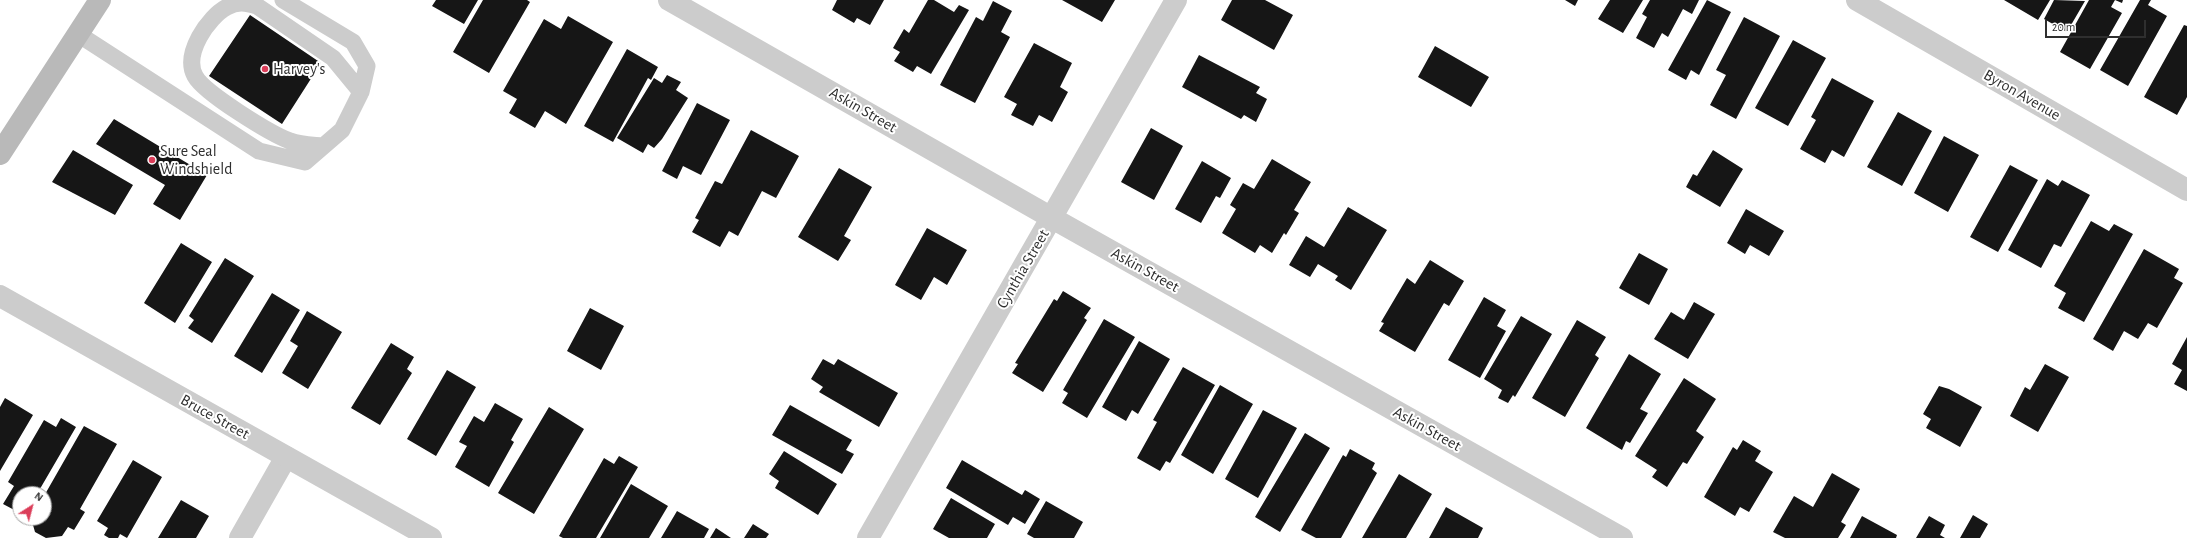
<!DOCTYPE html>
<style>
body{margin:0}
#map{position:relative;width:2187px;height:538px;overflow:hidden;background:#fff;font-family:"Alegreya Sans",sans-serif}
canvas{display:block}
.north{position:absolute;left:12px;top:486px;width:40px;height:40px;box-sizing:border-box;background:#fff;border:1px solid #acacac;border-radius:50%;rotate:36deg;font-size:11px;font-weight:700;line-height:16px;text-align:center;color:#2f2f2f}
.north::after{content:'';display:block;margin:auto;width:14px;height:18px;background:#db3d59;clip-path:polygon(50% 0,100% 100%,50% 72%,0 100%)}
.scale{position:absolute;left:2045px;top:20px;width:101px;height:18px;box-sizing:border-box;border:2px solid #2f2f2f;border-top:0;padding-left:5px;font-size:12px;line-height:14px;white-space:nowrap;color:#2f2f2f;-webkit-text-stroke:3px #fff;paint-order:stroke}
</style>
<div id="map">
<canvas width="2187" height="538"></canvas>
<div class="north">N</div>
<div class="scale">20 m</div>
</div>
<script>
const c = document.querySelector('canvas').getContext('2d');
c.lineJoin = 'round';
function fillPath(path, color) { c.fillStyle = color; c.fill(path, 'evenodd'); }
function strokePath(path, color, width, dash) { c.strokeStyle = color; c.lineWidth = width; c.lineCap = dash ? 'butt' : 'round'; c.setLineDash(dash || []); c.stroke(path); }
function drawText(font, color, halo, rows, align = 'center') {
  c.font = font + ' "Alegreya Sans",sans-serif'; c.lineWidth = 4; c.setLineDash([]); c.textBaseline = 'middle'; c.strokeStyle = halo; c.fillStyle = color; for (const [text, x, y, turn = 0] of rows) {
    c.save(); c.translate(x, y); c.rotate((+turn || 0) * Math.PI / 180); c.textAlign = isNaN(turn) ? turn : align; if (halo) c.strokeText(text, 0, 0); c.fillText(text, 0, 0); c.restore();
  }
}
fillPath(new Path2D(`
 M436,0h42l-14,24 -32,-18z
 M483,0h44l3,2 -41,71 -36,-21z
 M837,0h47l-14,25 -13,-7 -3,5 -22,-13z
 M928,0h6l20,12 5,-7 10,5 -38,64 -14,-8 -4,6 -19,-11 6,-9 -7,-4 11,-19 5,4z
 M1062,0h53l-13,22z
 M1232,0h33l28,15 -19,35 -53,-30z
 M1565,0h13l-3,6z
 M1610,0h33l-20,33 -25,-14z
 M1650,0h49l-7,14 -9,-5 -15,28 -6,-4 -8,15 -18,-10 11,-21 -5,-3z
 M1707,0l24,12 -32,63 -8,-5 -5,10 -18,-10z
 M2004,0h46l-12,20z
 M2054,0l31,1 -18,31 -23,-13z
 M2089,0h34l-1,3 -7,-3 -4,7 11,6 -32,56 -30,-17z
 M2140,0h11l-3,5 19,11 -39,70 -28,-16z
 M993,1l19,10 -11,21 9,5 -35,66 -35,-18 36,-68 7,4z
 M250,15l71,48 -39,61 -73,-48z
 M568,16l45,26 -47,82 -21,-13 -10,17 -26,-15 8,-14 -14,-8 41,-72 17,10z
 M1744,17l36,19 -44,83 -26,-14 16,-30 -10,-5z
 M2184,25l3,1v71l-10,18 -33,-18z
 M1793,40l33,18 -38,68 -33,-18z
 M1034,43l38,20 -12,24 8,5 -16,30 -13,-7 -6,11 -22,-11 6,-11 -13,-7z
 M1435,46l54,31 -18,30 -53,-30z
 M627,49l31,18 -7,13 -3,-2 -35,64 -29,-16z
 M1199,55l61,32 -4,6 11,6 -11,23 -12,-7 -3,4 -59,-32z
 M667,75l14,7 -5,8 12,8 -26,41 -8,9 -6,-4 -5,9 -26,-15 37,-60 8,5z
 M1832,78l42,23 -30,56 -12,-7 -7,13 -25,-14 16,-29 -5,-3z
 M697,103l33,17 -29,55 -18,-9 -6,13 -15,-8z
 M1898,112l34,19 -30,55 -35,-19z
 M114,119l93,56 -27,45 -27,-16 12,-19 -69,-41z
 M1151,128l32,18 -29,54 -33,-18z
 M751,130l48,26 -23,42 -14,-7 -24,45 -9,-5 -9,16 -28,-15 7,-12 -4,-2 20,-37 7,3z
 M1944,136l35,19 -31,57 -34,-19z
 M73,150l60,35 -18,30 -63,-33z
 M1713,150l30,19 -23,38 -34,-20 7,-13 4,2z
 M1272,159l39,23 -17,28 5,3 -13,22 -2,-2 -12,20 -12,-8 -5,8 -33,-20 14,-24 -6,-4 13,-22 11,6z
 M1202,161l29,17 -11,20 -4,-2 -15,27 -26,-14z
 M2010,165l28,15 -40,72 -28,-15z
 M839,168l33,19 -28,49 7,4 -13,21 -40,-24z
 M2047,179l11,7 4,-6 28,15 -29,52 -7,-3 -13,24 -33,-18z
 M1348,207l39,23 -36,60 -16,-10 3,-4 -20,-12 -8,13 -21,-12 17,-29 18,11z
 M1746,209l38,22 -15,25 -19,-11 -5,9 -18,-11z
 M2091,221l18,10 5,-7 19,10 -49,88 -26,-14 8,-15 -12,-7z
 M927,228l40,22 -20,35 -13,-8 -13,23 -26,-15z
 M181,243l31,19 -37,61 -31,-20z
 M2144,249l35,20 -5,9 9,5 -26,45 -9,-5 -10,16 -14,-8 -11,20 -20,-12z
 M1639,253l29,16 -19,36 -30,-17z
 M225,258l29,18 -42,67 -24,-15 6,-8 -5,-4z
 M1430,260l34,21 -15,25 -5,-3 -29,49 -36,-21 5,-8 -3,-1 26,-44 8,6z
 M1063,291l28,17 -7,10 3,2 -44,72 -31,-19 6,-9 -3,-1 39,-64 3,2z
 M272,293l28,17 -38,63 -28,-17z
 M1484,297l22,13 -9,16 9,5 -26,47 -32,-18z
 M1694,302l21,12 -27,45 -34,-20 17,-27 13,8z
 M590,308l34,18 -23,44 -34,-19z
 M307,311l35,21 -34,57 -26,-16 16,-27 -8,-5z
 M1521,316l31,18 -37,63 -2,-2 -5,8 -10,-5 4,-8 -18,-11z
 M1104,319l31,18 -48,81 -25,-15 6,-10 -5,-3z
 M1577,320l29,17 -11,18 4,3 -34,59 -33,-19z
 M2187,337v54l-13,-7 8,-14 -10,-6z
 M1139,341l31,18 -32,55 -6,-4 -6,11 -24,-14z
 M391,343l23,14 -7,12 5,4 -32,52 -29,-17z
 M1629,354l32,20 -21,35 8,4 -18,30 -4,-2 -4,9 -36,-22z
 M823,359l11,6 4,-6 60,34 -19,34 -60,-35 4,-5 -12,-8z
 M2045,364l24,13 -31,55 -28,-16 15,-29 5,3z
 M1183,367l32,18 -45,78 -4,-2 -6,10 -23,-13 20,-36 -4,-2z
 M447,370l29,17 -40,69 -29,-17z
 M1684,378l32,21 -20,32 8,6 -17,27 -4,-2 -16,25 -15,-10 5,-7 -22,-14z
 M1220,385l33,19 -40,70 -32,-19z
 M1939,386l10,3 33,18 -22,40 -34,-19 5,-9 -8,-5z
 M5,398l28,17 -33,56v-64z
 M495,403l28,16 -12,21 3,2 -25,45 -34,-20 12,-21 -8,-4 15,-26 10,6z
 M790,405l62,35 -6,10 8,4 -12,20 -70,-39z
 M549,407l35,22 -50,85 -36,-21z
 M1263,410l34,18 -39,70 -33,-19z
 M61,418l15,9 -39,67h-17v19l-17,-9 11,-18 -6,-4 36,-62 12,7z
 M84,426l33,18 -37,65 5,3 -11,18 -6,-3 -6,9 -16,2 -11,-6 -4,-14h13v-22z
 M1305,433l25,15 -50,84 -25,-15z
 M1743,440l18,11 -6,10 18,11 -24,40 -9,-5 -5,9 -31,-19 29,-50 4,3z
 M1350,449l25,14 -3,6 5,4 -36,65h-25l-15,-8 42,-75 3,2z
 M784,451l53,33 -19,31 -43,-27 4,-7 -10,-7z
 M619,456l19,11 -42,71h-33l-4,-2 45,-78 10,6z
 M133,460l29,17 -35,61 -7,-4 -2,4h-9l-5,-3 4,-7 -11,-7z
 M962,460l60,35 3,-5 15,9 -15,25 -12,-7 -5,8 -62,-37z
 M1832,473l28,16 -19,33 5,3 -8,13h-53l-12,-6 21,-36 19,11z
 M1399,474l33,20 -26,44h-44z
 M631,484l37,22 -19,32h-49z
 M951,498l44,26 -8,14h-38l-16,-9z
 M181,500l28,16 -13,22h-38z
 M1046,501l37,21 -9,16h-40l-7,-4z
 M1446,507l37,21 -5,10h-49z
 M677,511l32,18 -5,9h-43z
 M1973,515l15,9 -8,14h-20z
 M1862,516l35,19 -1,3h-46z
 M1929,516l16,9 -5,10 5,3h-29z
 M753,524l16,10 -3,4h-22z
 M716,528l15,10h-21z`), '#161616');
strokePath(new Path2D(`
 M78,34l181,117 46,11 37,-32 19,-38 6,-26 -14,-24 -70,-42
 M323,146c-10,-1 -23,-1 -33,-5 -19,-7 -86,-48 -95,-65 -12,-22 13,-59 32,-69 11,-6 19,-4 30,-1l76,52 28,34`), '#ccc', 17);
strokePath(new Path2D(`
 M669,0l383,218 570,320
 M1857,0l330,190
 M240,538l46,-81
 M868,538l308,-538`), '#ccc', 22);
strokePath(new Path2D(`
 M0,296l431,242`), '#ccc', 22);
strokePath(new Path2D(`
 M0,154l100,-154`), '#b9b9b9', 22);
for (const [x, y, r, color] of [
 [265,69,4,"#db3d59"],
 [152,160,4,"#db3d59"]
]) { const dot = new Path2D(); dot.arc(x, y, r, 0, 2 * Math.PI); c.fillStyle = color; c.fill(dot); strokePath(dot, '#fff', 1.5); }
drawText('16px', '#2f2f2f', '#fff', [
 ["Harvey's",273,69],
 ["Sure Seal",160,151],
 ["Windshield",160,169]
], 'left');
drawText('16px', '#2f2f2f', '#fff', [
 ["Byron Avenue",2022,95,30],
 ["Askin Street",863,110,30],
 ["Cynthia Street",1023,269,-60],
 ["Askin Street",1145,270,29],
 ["Bruce Street",215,417,29],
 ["Askin Street",1427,429,29]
]);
</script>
